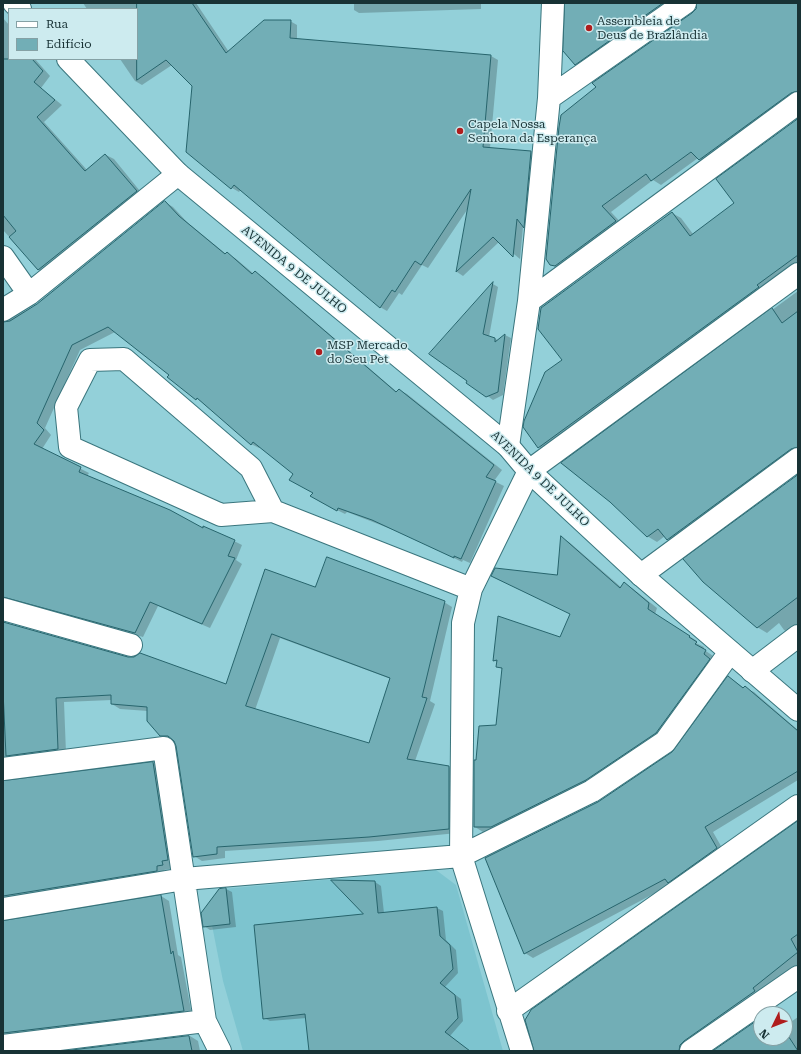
<!DOCTYPE html>
<meta charset="utf-8">
<style>
body{margin:0}
#map{position:relative;width:801px;height:1054px;overflow:hidden;background:#93d0d9;font-family:"Roboto Serif",serif}
canvas{display:block}
.frame{position:absolute;inset:0;border:4px solid #183235;pointer-events:none}
.legend{position:absolute;left:8px;top:8px;width:130px;height:52px;box-sizing:border-box;background:#cdebef;border:1px solid #85a1a5;margin:0;padding:5px 7px;list-style:none;font-size:12px;color:#183235}
.legend li{display:flex;align-items:center;gap:8px;height:20px}
.legend b{width:20px;border:1px solid #85a1a5}
.north{position:absolute;left:753px;top:1006px;width:40px;height:40px;box-sizing:border-box;background:#cdebef;border:1px solid #85a1a5;border-radius:50%;rotate:227deg;font-size:11px;font-weight:700;line-height:16px;text-align:center;color:#183235}
.north::after{content:'';display:block;margin:auto;width:14px;height:18px;background:#af1d1d;clip-path:polygon(50% 0,100% 100%,50% 72%,0 100%)}
</style>
<div id="map">
<canvas width="801" height="1054"></canvas>
<div class="frame"></div>
<ul class="legend">
<li><b style="height:5px;background:#fff"></b>Rua</li>
<li><b style="height:11px;background:#72aeb6"></b>Edifício</li>
</ul>
<div class="north">N</div>
</div>
<script>
const c = document.querySelector('canvas').getContext('2d');
c.lineJoin = 'round';
function fillPath(path, color) { c.fillStyle = color; c.fill(path, 'evenodd'); }
function strokePath(path, color, width, dash) { c.strokeStyle = color; c.lineWidth = width; c.lineCap = dash ? 'butt' : 'round'; c.setLineDash(dash || []); c.stroke(path); }
function drawText(font, color, halo, rows, align = 'center') {
  c.font = font + ' "Roboto Serif",serif'; c.lineWidth = 3; c.setLineDash([]); c.textBaseline = 'middle'; c.strokeStyle = halo; c.fillStyle = color; for (const [text, x, y, turn = 0] of rows) {
    c.save(); c.translate(x, y); c.rotate((+turn || 0) * Math.PI / 180); c.textAlign = isNaN(turn) ? turn : align; if (halo) c.strokeText(text, 0, 0); c.fillText(text, 0, 0); c.restore();
  }
}
fillPath(new Path2D(`
 M436,870l20,15 47,166h-260l-20,-70 -15,-76 14,-16z`), '#7dc4cf');
fillPath(new Path2D(`
 M83,3h113l33,49 61,-31 7,4v15l194,16 7,4 -8,88 41,4 7,4 -7,75 -8,-4 -3,32 -21,-17 -36,34 -6,-4 12,-65 -41,61 -6,-3 -20,30 -3,-2 -12,18 -7,-4 -139,-118 -2,3 -7,-4 -39,-103 -21,-20 -30,20 -7,-4 -15,-22h17v-50h-50z
 M354,3h127v6l-122,4 -5,-3z
 M566,3h113l-94,66 -9,-5z
 M698,3h100v86l-4,2 4,5 -89,69 -11,-7 -37,27 -8,-5 -42,32 14,15 -65,43 -9,-6 146,-255z
 M3,18l6,7v34h26l15,17 -9,12 21,17 -18,17 43,48 19,-15 8,4 30,37 -97,78 -8,-4 -36,-40z
 M798,119v151l-250,183 -9,-6 -15,-20 39,-67 109,-147 9,5 12,16 43,-31z
 M165,202l8,5 14,15 39,32 9,4 19,16 1,-2 8,5 134,115 2,-2 8,4 95,76 -8,11 10,5 -34,77 -7,-3 -1,2 -53,-26 -62,-24 -2,2 -26,-13 -4,-8 -21,-19 -34,-27 -1,1 -8,-4 -81,-69 -55,-43 -35,18 -35,78 6,7 -9,14 47,24 -2,3 116,53 31,12 8,4 -6,15 6,4 -32,64 -52,-22 -15,31 -128,-36 -12,3v-281l33,-18z
 M493,284l5,3 -9,50 9,3 7,-5 6,3 -8,57 -10,5 -62,-46z
 M798,291v164l-121,90 -12,-9 -8,6 -10,-6 -36,-35 -48,-38z
 M798,476v157l-4,3 -10,-6 -5,-7 -12,10 -10,-6z
 M562,538l7,4 53,46 2,-5 8,5 25,20 -2,6 42,27 -1,2 8,4 -1,2 10,7 -49,81 -165,94 -16,1 -8,-5 2,-66 19,-35 7,-56 -5,-4v-3l-4,-3 67,-22 10,-24 -13,-38z
 M265,570l51,18 128,14 8,5 -22,94 5,3 -20,57 34,6 8,4v62l-79,8 -153,10v7l-23,3 -8,-5 -17,-110 -2,-6h-6l-8,-5 -13,-24 -28,-2 -8,-5v-4l-48,2 2,51 -63,11v-141l224,62zM280,638l111,41 -21,65 -115,-34z
 M729,677l15,11 10,4 44,38v50l-85,52 12,21 -53,31 -139,74 -8,-5 73,-150 75,-50z
 M153,763l8,5 15,96 -6,1v4l-6,1 1,5 -162,29v-122z
 M798,823v150l-110,78h-153z
 M375,882l6,4 3,27 53,-5 6,3 3,29 10,10 2,23 -13,14 16,12 2,22 -13,15 15,12 1,3h-156l-3,-33 -37,3 -6,-3 101,-103z
 M226,889l6,3 4,35 -26,3 -6,-4z
 M161,896l8,5 9,54 3,2 11,58 -189,26v-119z
 M798,1017v34h-83l46,-22v9h24v-12z
 M190,1036l8,5 2,10h-127z`), '#0003');
const building = new Path2D(`
 M137,3h55l34,50 38,-33h27l-1,18 201,17 -8,92 48,4 -7,77 -7,-9 -4,38 -20,-20 -37,35 15,-83 -50,76 -6,-4 -20,31 -3,-2 -12,18 -146,-123 -3,4 -45,-37 6,-66 -26,-26 -29,20z
 M565,3h98l-88,62 -12,-14z
 M697,3h101v88l-7,2 -92,67 -8,-8 -40,29 -5,-7 -44,32 14,15 -61,45 -5,-1 -4,-6 13,-132 2,-12 35,-28 -4,-4 100,-70 4,-4z
 M3,59h29l11,12 -9,11 21,18 -18,17 48,54 20,-17 32,37 -99,79 -29,-33 7,-6 -13,-16z
 M798,119v136l-41,30 2,2 -221,161 -15,-21 1,-6 21,-49 17,-12 -24,-31 3,-21 131,-96 18,24 44,-33 -18,-24z
 M165,201l14,15 46,38 2,-2 25,22 3,-3 141,121 3,-3 95,76 -8,12 10,4 -35,78 -7,-3v2l-82,-38 -34,-12 -1,3 -27,-15 3,-3 -24,-13 4,-6 -40,-32 -2,3 -54,-47 -1,2 -29,-23 2,-2 -61,-48 -36,18 -35,78 7,7 -10,14 47,23 -2,5 91,38 33,18v-2l32,14 -7,16 7,2 -33,66 -52,-22 -15,31 -132,-36v-275l7,-1 27,-17z
 M493,282l-10,52 12,4v4l10,-8 -7,58 -12,5 -20,-14 1,-2 -38,-27z
 M772,308l10,15 16,-12v136l-7,2 -124,91 -9,-11 -11,8 -37,-35 -49,-39z
 M798,475v122l-41,31 -54,-46 -20,-23z
 M561,536l59,52 4,-6 25,21 -1,6 42,27 -1,1 8,5 -2,2 11,6 -2,4 6,5 -54,74 -70,47 -95,47h-17v-67h2l3,-34 17,-1 6,-57 -6,-1 1,-7 -4,1 5,-45 62,21 10,-23 -79,-38 4,-8 62,7z
 M327,557l118,44 -23,96 5,1 -20,61 42,7v63l-80,8 -152,10v7l-24,3 -17,-111 -2,-5 -6,-5h-8l-13,-15v-14l-36,-3v-9l-55,3 2,51 -52,7 -3,-65v-69l125,35h6l6,-4 86,31 39,-115 50,18zM272,634l118,44 -21,65 -123,-37z
 M728,676l15,12 2,-2 53,45v40l-93,56 12,21 -49,35 -3,-4 -141,75 -39,-96 113,-56 74,-50z
 M153,762l15,98 -6,1 1,4 -6,1v5l-154,25v-115z
 M798,821v113l-7,5 7,13 -45,36 2,3 -71,50 -4,4 -1,6h-145l-9,-31 6,-10z
 M331,880l44,1 3,32 59,-6 3,29 10,9 3,24 -13,14 15,12 3,23 -13,14 25,19h-161l-4,-37 -42,5 -9,-94 109,-11z
 M226,888l4,36 -27,3 -2,-14 18,-24z
 M161,895l10,59 2,-3 11,60 -181,22v-112z
 M761,1018v20h24v-7l13,20h-85z
 M189,1036l3,15h-128z`);
fillPath(building, '#72aeb6');
strokePath(building, '#27646c', 1);
const minor = new Path2D(`
 M549,98l136,-95
 M3,257l26,37
 M529,301l269,-198
 M3,310l26,-16 149,-120
 M508,446l21,-145 20,-203 4,-95
 M273,511l-52,4 -151,-68 -4,-40 24,-47 34,-1 127,109 22,43 198,78
 M641,575l157,-116
 M3,609l128,36
 M752,671l46,-35
 M3,769l161,-21 41,273 15,30
 M3,909l181,-30 277,-23 131,-65 73,-49 65,-90
 M508,1011l290,-205
 M3,1046l202,-25
 M522,1051l-61,-195 2,-233 8,-34 58,-118 269,-197
 M691,1051l107,-74`);
const tertiary = new Path2D(`
 M14,3l6,6
 M68,59l110,115 330,272 21,25 112,104 157,135`);
strokePath(minor, '#3a767e', 24);
strokePath(tertiary, '#3a767e', 24);
strokePath(minor, '#fff', 22);
strokePath(tertiary, '#fff', 22);
for (const [x, y, r, color] of [
 [589,28,4,"#af1d1d"],
 [460,131,4,"#af1d1d"],
 [319,352,4,"#af1d1d"]
]) { const dot = new Path2D(); dot.arc(x, y, r, 0, 2 * Math.PI); c.fillStyle = color; c.fill(dot); strokePath(dot, '#cdebef', 1.5); }
drawText('12px', '#183235', '#cdebef', [
 ["Assembleia de",597,21],
 ["Deus de Brazlândia",597,35],
 ["Capela Nossa",468,124],
 ["Senhora da Esperança",468,138],
 ["MSP Mercado",327,345],
 ["do Seu Pet",327,359]
], 'left');
drawText('12px', '#183235', '#cdebef', [
 ["AVENIDA 9 DE JULHO",294,270,39],
 ["AVENIDA 9 DE JULHO",540,479,44]
]);
</script>
